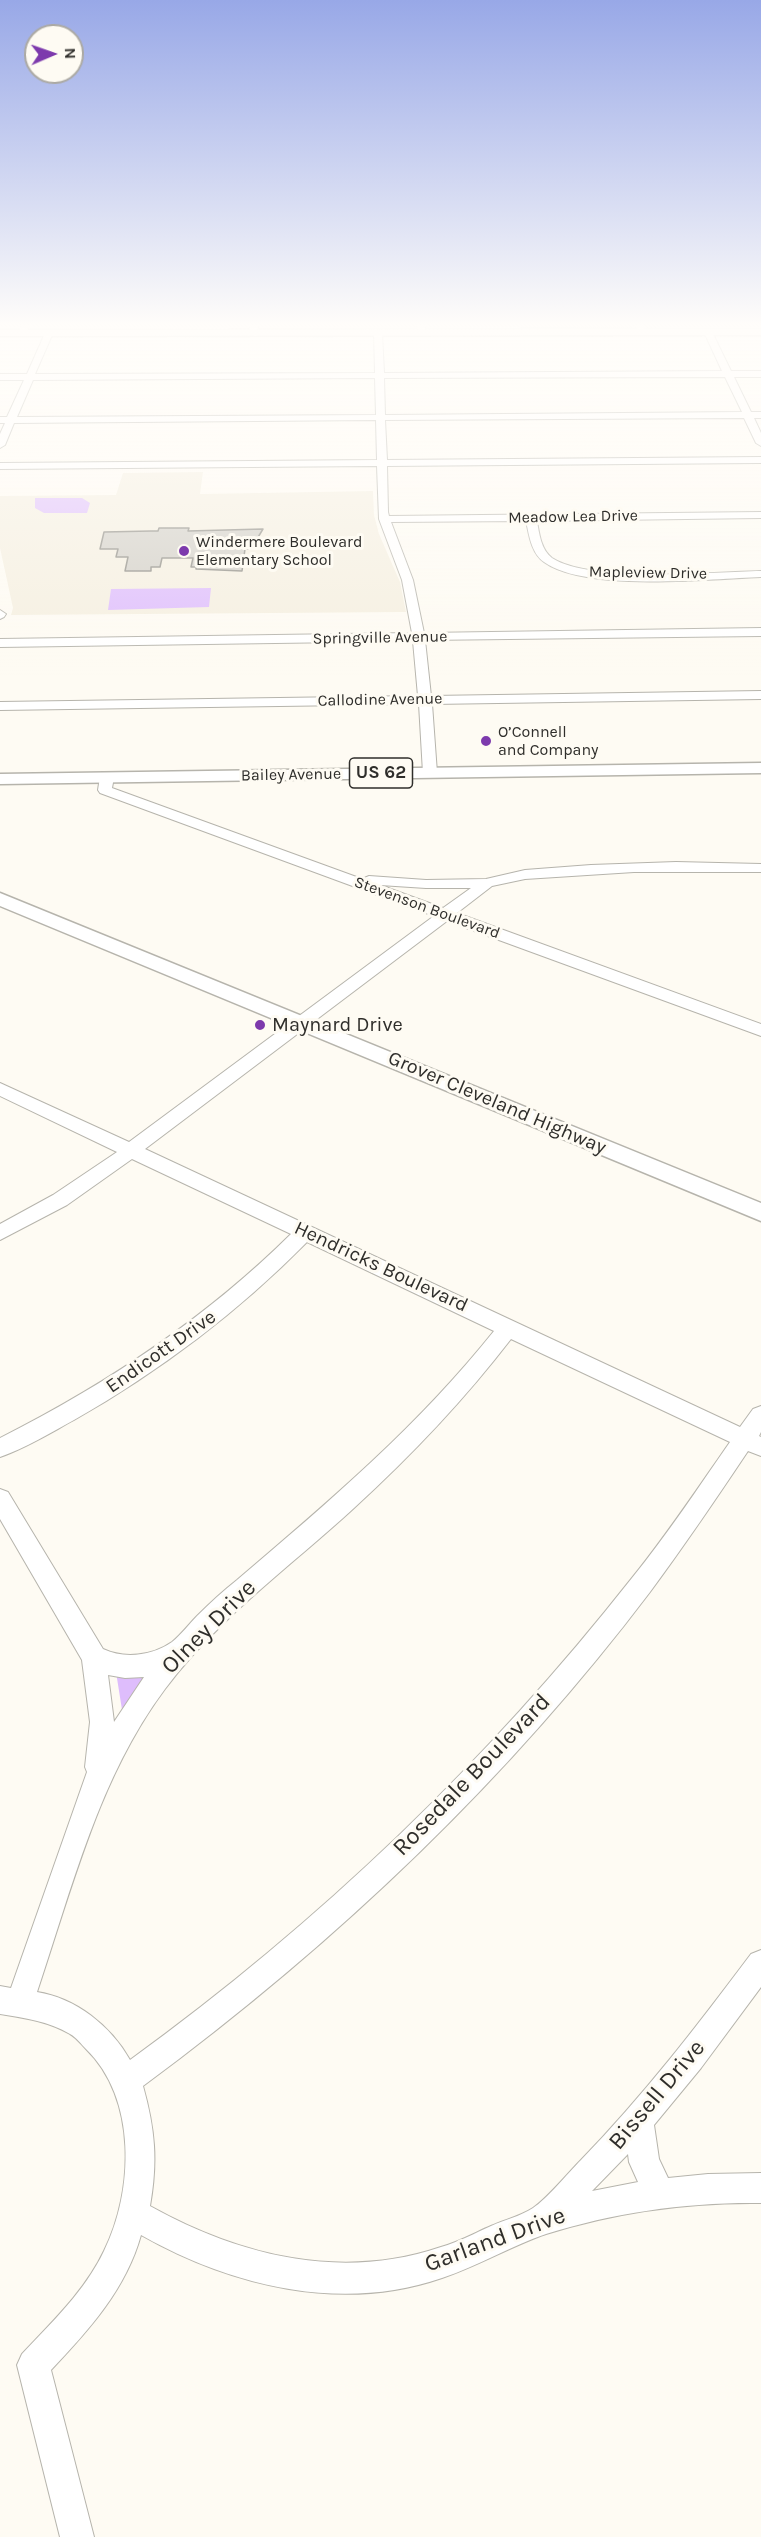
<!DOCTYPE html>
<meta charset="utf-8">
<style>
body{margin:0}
#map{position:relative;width:761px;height:2537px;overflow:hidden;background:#fefbf3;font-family:Karla,sans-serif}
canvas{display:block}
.north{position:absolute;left:24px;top:24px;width:60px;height:60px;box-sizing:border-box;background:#fefbf3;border:2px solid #aba9a3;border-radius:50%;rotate:88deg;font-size:16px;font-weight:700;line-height:24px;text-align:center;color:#2f2e2b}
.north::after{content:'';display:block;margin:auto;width:21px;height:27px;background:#7d3aad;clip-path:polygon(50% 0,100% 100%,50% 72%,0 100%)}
</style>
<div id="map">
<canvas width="761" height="2537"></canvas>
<div class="north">N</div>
</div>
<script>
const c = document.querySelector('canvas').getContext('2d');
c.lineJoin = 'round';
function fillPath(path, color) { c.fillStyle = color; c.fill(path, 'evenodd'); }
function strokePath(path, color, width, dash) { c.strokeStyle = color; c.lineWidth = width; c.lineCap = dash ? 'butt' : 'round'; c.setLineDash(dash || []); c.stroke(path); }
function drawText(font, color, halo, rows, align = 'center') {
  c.font = font + ' Karla,sans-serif'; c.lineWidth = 6; c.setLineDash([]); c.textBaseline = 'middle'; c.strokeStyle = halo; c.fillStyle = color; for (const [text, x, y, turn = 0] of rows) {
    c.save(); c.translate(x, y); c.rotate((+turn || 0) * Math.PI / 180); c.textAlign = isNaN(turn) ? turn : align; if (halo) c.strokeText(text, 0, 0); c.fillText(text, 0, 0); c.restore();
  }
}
fillPath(new Path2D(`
 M203,472l-3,22 173,-3 1,24 5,19 21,48 6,30 -395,3 2,-7 -13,-60v-52l116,-1 7,-22z`), '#f5efe0');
fillPath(new Path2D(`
 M35,498h47l8,5 -3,10h-43l-9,-5z
 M211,588l-2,19 -101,3 3,-21z
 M116,1672l35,2 -28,42z`), '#debdfc');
const building = new Path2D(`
 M159,528h30l-1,3 75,-2 -12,20h-6l-3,22 -46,-2v-2h-5l2,-9h-31l-2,9h-9v4h-26l3,-14h-12l2,-8h-18l4,-17 47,-1h7z`);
fillPath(building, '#d2cfc7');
strokePath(building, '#908e86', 1.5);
const minor = new Path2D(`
 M23,322h8l-5,11 -4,3 -4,-3z
 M251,322h8l-3,14 -7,-2z
 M417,322h8v13l-7,-2z
 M634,322h8l3,12h-6z
 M708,329l4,3 19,39h30v6h-27l17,35h10v6h-7l7,15v13l-5,-3 -12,-25 -359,2 2,40 374,-3v6l-374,3 1,46 1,4 372,-4v6l-224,3c2,12 4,29 15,37 38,25 161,14 209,13v6c-52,2 -176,15 -217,-15 -13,-9 -15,-28 -18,-41l-135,1 22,58 11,53 337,-5v8l-336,4 6,56 330,-5v8l-329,5 5,69 -7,4 -7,-4 -4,-69 -419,6v-8l418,-6 -5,-55 -413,6v-8l412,-6 -10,-53 -23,-61 -2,-53 -377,3v-6l377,-3 -1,-40 -362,3 -9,22 -5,3v-14l5,-11h-5v-6h7l17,-37h-24v-6h27l19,-43 7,2 -18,41 340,-1 -1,-40 4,-3 4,3 2,40 338,-2 -18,-39zM725,377l17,35 -357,3 -1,-37zM375,378l1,37 -359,2 16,-37z
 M0,610l6,4 -2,3 -4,2z
 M107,773l7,4 -2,11 250,91 7,-3 57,4 60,-1 39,-9 66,-5 85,-3 85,2v8h-127l-109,7 -33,7 -35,27 304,111v12l-314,-115 -302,228 595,278 13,-18 8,-3v26l-2,4 2,1v19l-13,-5c-32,48 -64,95 -98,141 -143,189 -317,354 -507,494 12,43 15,75 7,120 90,50 191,75 291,41 18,-5 34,-14 50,-21 13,-6 30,-10 42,-18 14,-9 35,-35 48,-48 63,-65 116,-134 170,-206l10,-4v37l-60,81 -47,57 5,34 9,19 40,-4 53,-1v30c-72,-1 -145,9 -215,31 -35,12 -68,32 -104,44 -101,35 -211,8 -301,-43 -15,54 -52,95 -90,135l43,167h-34l-43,-172 5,-11c30,-32 63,-63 82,-103 30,-60 33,-153 -18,-202 -5,-5 -10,-12 -16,-15 -22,-13 -45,-16 -70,-20v-28l11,2 76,-216 -2,-5 5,-45 -8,-62 -82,-141v-30l8,3 95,157c21,10 49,7 69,-7 9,-7 17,-18 25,-26 13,-13 26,-25 40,-36 93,-79 181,-154 257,-249l-187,-89c-69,70 -147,129 -233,178 -24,13 -48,28 -74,37v-19c107,-54 205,-119 291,-204l-159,-75 -65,46 -67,35v-16l53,-29 64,-43 -117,-56v-13l129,59 305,-226 -334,-123 -2,-3 2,-13zM380,885l46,3h45l-28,20zM511,1339l219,103c-32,46 -63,93 -98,136 -144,183 -314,346 -502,482 -19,-34 -54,-62 -93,-68 35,-104 62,-215 128,-303 53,-71 125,-122 189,-181 58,-53 110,-108 157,-169zM108,1675l17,3 19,-1 -30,45zM628,2154l1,8 9,20 -46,9z`);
const major = new Path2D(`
 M761,329v6l-761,1v-6z
 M761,763v10l-761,11v-10z
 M0,893l761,310v18l-761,-315z`);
strokePath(minor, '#b6b4ac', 2);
strokePath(major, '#b6b4ac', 3);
fillPath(minor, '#fff');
fillPath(major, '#fff');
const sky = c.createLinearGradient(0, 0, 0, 677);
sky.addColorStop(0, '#98a8e7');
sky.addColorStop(0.48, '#fffdfa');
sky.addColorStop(1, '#fffdfa00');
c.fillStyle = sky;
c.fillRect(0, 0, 761, 677);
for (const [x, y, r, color] of [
 [184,551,6,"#7d3aad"],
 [486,741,6,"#7d3aad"],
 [260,1025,6,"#7d3aad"]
]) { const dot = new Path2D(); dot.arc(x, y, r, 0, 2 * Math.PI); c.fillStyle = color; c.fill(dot); strokePath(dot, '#fefbf3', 2); }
drawText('16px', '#2f2e2b', '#fefbf3', [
 ["Meadow Lea Drive",573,517,-1],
 ["Mapleview Drive",648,573,1],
 ["Springville Avenue",380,638,-1],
 ["Callodine Avenue",380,700,-1],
 ["Bailey Avenue",291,775,-1],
 ["Stevenson Boulevard",427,908,20]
]);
drawText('16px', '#2f2e2b', '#fefbf3', [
 ["Windermere Boulevard",196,542],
 ["Elementary School",196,560],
 ["O’Connell",498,732],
 ["and Company",498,750]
], 'left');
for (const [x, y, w] of [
 [381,773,63]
]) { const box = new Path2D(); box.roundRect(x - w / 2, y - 15, w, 30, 4.5); c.fillStyle = '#fefbf3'; c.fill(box); strokePath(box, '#2f2e2b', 1.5); }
drawText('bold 18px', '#2f2e2b', null, [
 ["US 62",381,773]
]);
drawText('20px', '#2f2e2b', '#fefbf3', [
 ["Maynard Drive",272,1025]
], 'left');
drawText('20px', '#2f2e2b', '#fefbf3', [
 ["Grover Cleveland Highway",497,1103,23],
 ["Hendricks Boulevard",381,1267,25],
 ["Endicott Drive",161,1352,-35]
]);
drawText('24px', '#2f2e2b', '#fefbf3', [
 ["Olney Drive",209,1627,-45],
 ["Rosedale Boulevard",472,1775,-46],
 ["Bissell Drive",657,2095,-50],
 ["Garland Drive",495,2240,-20]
]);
</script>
